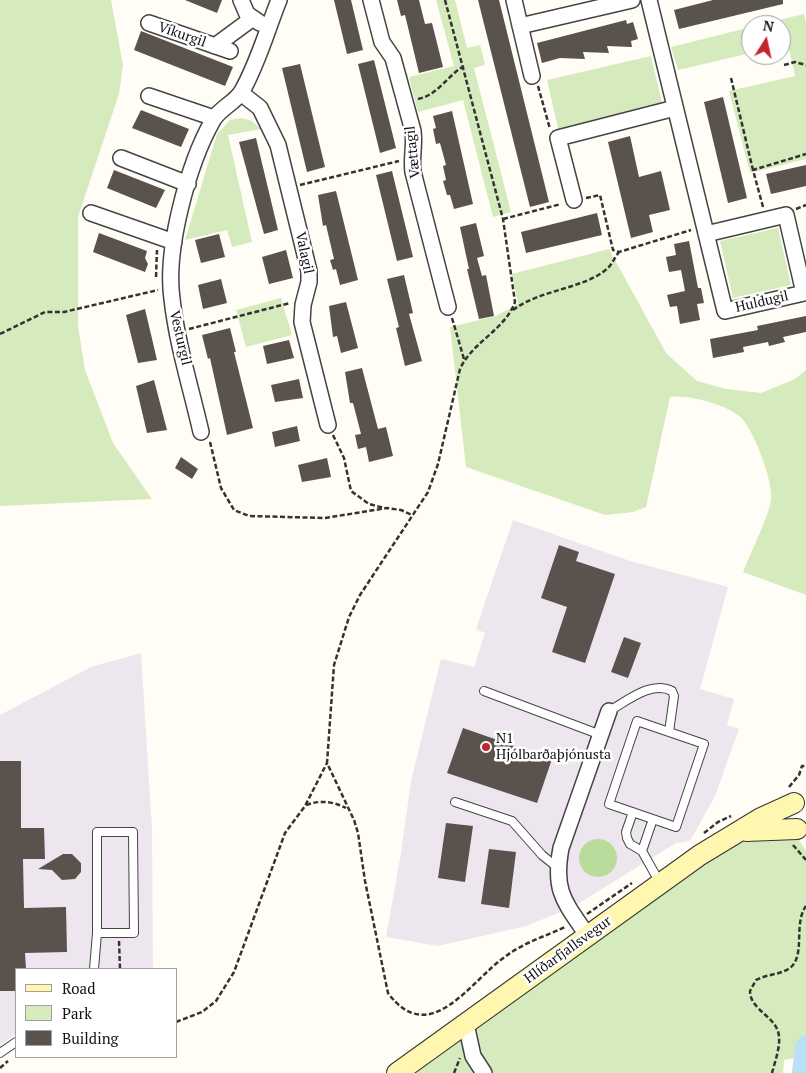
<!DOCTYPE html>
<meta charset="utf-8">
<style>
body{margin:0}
#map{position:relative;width:806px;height:1073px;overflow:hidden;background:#fffdf5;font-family:"PT Serif",serif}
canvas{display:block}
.legend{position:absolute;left:15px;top:968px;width:162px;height:90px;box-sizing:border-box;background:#fff;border:1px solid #a0a0a0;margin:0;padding:6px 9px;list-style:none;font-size:15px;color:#111}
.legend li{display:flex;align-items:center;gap:10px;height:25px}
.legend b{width:25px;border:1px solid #a0a0a0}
.north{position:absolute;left:741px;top:15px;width:50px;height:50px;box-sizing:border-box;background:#fff;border:1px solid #a0a0a0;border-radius:50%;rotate:10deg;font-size:14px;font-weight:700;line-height:20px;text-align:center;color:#111}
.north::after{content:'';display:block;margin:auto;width:18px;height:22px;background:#c4262e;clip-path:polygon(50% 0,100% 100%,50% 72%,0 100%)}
</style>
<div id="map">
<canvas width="806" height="1073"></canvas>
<ul class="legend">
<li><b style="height:6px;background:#fff6b0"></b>Road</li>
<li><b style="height:14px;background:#d5ebbd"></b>Park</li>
<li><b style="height:14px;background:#5a524d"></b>Building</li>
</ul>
<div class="north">N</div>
</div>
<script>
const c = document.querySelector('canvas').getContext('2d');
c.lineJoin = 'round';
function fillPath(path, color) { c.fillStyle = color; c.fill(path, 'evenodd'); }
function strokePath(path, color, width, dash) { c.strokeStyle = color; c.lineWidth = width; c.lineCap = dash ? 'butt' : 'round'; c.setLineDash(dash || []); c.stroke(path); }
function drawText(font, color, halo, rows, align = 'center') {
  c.font = font + ' "PT Serif",serif'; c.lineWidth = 5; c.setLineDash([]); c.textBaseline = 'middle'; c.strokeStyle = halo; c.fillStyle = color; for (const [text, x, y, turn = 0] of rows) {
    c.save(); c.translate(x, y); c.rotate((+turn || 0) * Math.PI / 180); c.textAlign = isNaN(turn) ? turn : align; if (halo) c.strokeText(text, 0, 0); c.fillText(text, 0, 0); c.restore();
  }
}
fillPath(new Path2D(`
 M513,520l117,41 98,26 -28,102 34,10 -7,26 12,4 -24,67 -25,45 -14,2 -103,64 -47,19 -88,20 -52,-9 15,-84 10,-72 30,-122 33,8 11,-34 -9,-4z
 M141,653l11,176 1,140h-137v65l-16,12v-331l91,-48z`), '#eee6ef');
fillPath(new Path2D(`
 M0,0h111l12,65 -4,29 -41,123v109l7,44 28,73 39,56 -152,7z
 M436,0h19l12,48 13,-3 5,20 -11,3 37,144 -18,5 -30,-117 -45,12 -9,-35 45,-11z
 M804,14l2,9v136l-56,14 -21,-82 66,-15 -7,-31 -7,2v-22h-23z
 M751,27v26l-73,17 -7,-23z
 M651,56l12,51 -104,25 -12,-52z
 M242,118l10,3 9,8 -33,6 24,107 -20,5 -5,-17 -42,10 32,-106 13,-14z
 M778,228l13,57 -58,13 -13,-57z
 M609,249l57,104 31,28 29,8 35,4 34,-14 11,-9v225l-63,-23c7,-17 26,-57 28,-72 2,-19 -15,-63 -27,-79 -11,-15 -55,-27 -74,-24l-24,110 -13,5 -28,3 -139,-48 -16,-140 46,-11 22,-12 -6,-30z
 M281,298l11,37 -46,12 -10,-37z
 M745,836l52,1 9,14v205l-22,4 -1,13h-369l304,-224z`), '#d5ebbd');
fillPath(new Path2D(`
 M579 858a19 19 0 1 1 38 0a19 19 0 1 1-38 0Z`), '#b9dc9c');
strokePath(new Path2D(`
 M803,1073l3,-26`), '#b9e0f7', 22);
fillPath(new Path2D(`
 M185,0h37l-5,13z
 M334,0h17l12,50 -16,4z
 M397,0h22l6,24 7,-1 11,44 -24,6 -14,-58 -4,1z
 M478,0h21l50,202 -19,5z
 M713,0h70v4l-104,25 -5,-19z
 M626,20l1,4 6,-2 5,17 -7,2 1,6 -25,-1 2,7 -26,-1 2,7 -25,-1 -18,5 -5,-20z
 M141,31l92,36 -8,19 -91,-36z
 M374,60l22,88 -16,5 -22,-89z
 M300,64l25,103 -18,5 -25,-104z
 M723,97l24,101 -19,5 -24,-101z
 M141,110l48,19 -8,18 -49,-19z
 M452,111l21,93 -19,5 -4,-14h-3l-4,-14 3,-1 -3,-14 3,-1 -6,-22 -4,1 -3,-15 3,-1 -3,-12z
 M630,136l9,41 22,-6 9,39 -21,5 4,17 -22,6 -23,-96z
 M256,138l22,92 -14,4 -25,-92z
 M806,165v21l-35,8 -5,-20z
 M114,170l51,20 -9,18 -49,-20z
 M392,171l21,86 -16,4 -21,-86z
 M336,191l22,89 -18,5 -4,-16 -3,1 -3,-10 4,-1 -8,-34 -3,1 -5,-31z
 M597,213l5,22 -76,18 -5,-21z
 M476,223l8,33 -7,2 5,18 4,-1 8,41 -15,3 -12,-50h2l-9,-42z
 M99,233l48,18 -2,7 3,6 -3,8 -52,-20z
 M219,234l6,23 -24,6 -6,-23z
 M689,241l9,47h3l3,15 -7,1 3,16 -20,4 -3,-18 -7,1 -3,-12 18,-4 -4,-21 -12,2 -3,-15 10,-2 -2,-11z
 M286,250l7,28 -24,6 -7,-27z
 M404,275l9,38 -4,1 13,47 -17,5 -9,-38 3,-1 -12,-48z
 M221,279l6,24 -24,6 -5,-24z
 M346,302l12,46 -17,5 -4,-17 -4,1 -4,-31z
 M145,309l12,51 -19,3 -12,-48z
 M806,316v16l-23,5 2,5 -16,4 -1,-4 -25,5 1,5 -31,6 -3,-19 48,-9 -1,-4z
 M230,328l6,24h-2l19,76 -26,7 -17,-77 -2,1 -6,-24z
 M289,340l5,18 -27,6 -4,-18z
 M362,368l16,61 8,-2 7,29 -24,6 -3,-15 -8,2 -3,-14 6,-1 -8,-31h-3l-5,-31z
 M299,379l4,19 -28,4 -4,-17z
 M154,380l13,50 -20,3 -11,-47z
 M297,426l3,15 -25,6 -3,-15z
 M181,457l17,12 -6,10 -17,-11z
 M327,458l4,19 -29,5 -4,-17z
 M559,545l20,7 -3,9 39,13 -30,89 -33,-11 15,-45 -26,-9z
 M624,637l17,6 -13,35 -17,-6z
 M463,728l89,31 -15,44 -90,-30z
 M0,761h21v67h23l1,31h-22l1,49 42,-1 1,45 -42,1 1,16h-10v22h-16z
 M446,823l27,3 -8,56 -27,-4z
 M489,849l27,3 -7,56 -28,-4z
 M63,854h9l9,9v9l-6,7 -13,1 -10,-10 -14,-1z`), '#5a524d');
const lane = new Path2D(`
 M484,691l117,44
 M609,711c18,-10 43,-31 63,-20l2,5 -5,36
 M637,721l67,23 -28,83 -67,-23z
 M455,802l57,19 30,34 16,13
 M633,812l-7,20 1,6 3,6 12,7 18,32
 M642,851l11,-32
 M94,969l3,-36v-101h36l1,101h-37
 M0,1053l16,-11`);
const street = new Path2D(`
 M241,0l6,14 13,9
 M371,0l11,42 11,16 20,73c2,14 -2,27 0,41l35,135
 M514,0l18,76
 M649,0l76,311 79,-18 -18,-78 -80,19
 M149,23l81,28
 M520,26l112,-26
 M215,46l38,-28
 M241,93l19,15 18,37 31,126v11l-6,23 -1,17 26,103
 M149,96l65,22
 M121,158l67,26
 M574,200l-16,-62 117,-30
 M91,213l83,29
 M201,432c-10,-44 -24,-88 -29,-133 -7,-49 16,-135 41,-179 7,-12 22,-17 29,-29 16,-28 25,-61 37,-91
 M587,935c-23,-34 -34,-44 -26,-87l48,-137
 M466,1024l7,32 11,17`);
const secondary = new Path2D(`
 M746,831l51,-2
 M397,1073l303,-218 61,-37 33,-15`);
strokePath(lane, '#444', 10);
strokePath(street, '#444', 18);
strokePath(secondary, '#333', 22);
strokePath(new Path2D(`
 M445,0l58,219 12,83c-10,28 -43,40 -55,67l-22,95 -10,28 -68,103 -11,22 -15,48 -7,98 27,57 4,13 7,48 23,112c42,57 83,-13 118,-37 17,-13 40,-20 59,-29
 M784,65l11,-3 11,3
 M731,78l22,92
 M538,86l12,43
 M418,99c20,-4 29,-23 46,-33
 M300,185l99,-24
 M586,198l14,-3 13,55 6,2 72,-22
 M763,207l-10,-37 53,-16
 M796,209l10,-4
 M503,219l58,-15
 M156,277l1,-27
 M513,310c28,-21 72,-21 95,-42 4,-4 7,-11 11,-16
 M452,318l12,41
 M189,329l101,-26
 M0,334l45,-22h19l94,-22
 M333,435l11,23 7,33 18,13 15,4
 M210,442l11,46 13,22 15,6 76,2 62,-10 14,2 11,5
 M789,787l10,-12 3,-9h4
 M306,805c14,-5 26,-4 40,3
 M704,833l14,-11 13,-6
 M793,845l13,15
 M587,914l45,-31
 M119,941l1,28
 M176,1022l26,-10 14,-11 18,-29 51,-139 20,-27 22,-43
 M0,1068l8,-7
 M454,1073l6,-15
 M772,1073c3,-12 11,-32 5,-44 -6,-14 -27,-21 -27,-38l6,-11c11,-6 24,-5 34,-12 16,-13 3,-44 16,-62`), '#333', 2.5, [5, 2.5]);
strokePath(lane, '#fff', 8);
strokePath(street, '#fff', 15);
strokePath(secondary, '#fff6b0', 20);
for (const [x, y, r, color] of [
 [486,747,5,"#c4262e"]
]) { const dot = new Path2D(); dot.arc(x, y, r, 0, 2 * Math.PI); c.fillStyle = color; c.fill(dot); strokePath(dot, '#fff', 2); }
drawText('14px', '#111', '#fff', [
 ["Víkurgil",182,35,19],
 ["Vættagil",413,152,-96],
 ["Valagil",304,253,78],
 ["Huldugil",762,302,-13],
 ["Vesturgil",180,338,77],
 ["Hlíðarfjallsvegur",568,950,-36]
]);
drawText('14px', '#111', '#fff', [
 ["N1",496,739],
 ["Hjólbarðaþjónusta",496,755]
], 'left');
</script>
